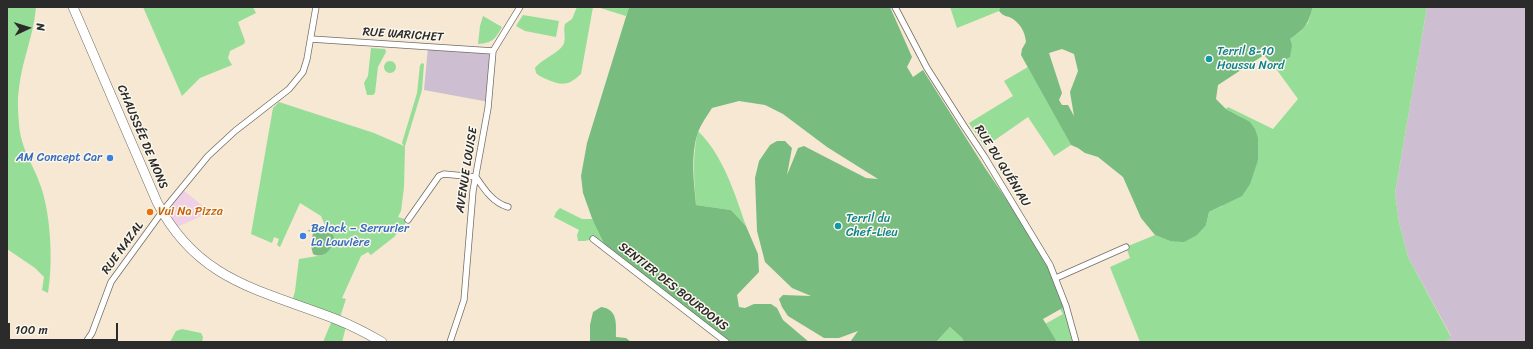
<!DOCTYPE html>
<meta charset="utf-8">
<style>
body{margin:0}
#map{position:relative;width:1533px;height:349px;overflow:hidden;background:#f6e8d2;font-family:Sriracha,sans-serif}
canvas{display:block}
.frame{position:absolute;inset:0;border:8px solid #2b2b2b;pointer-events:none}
.north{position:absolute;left:8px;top:8px;width:40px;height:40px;-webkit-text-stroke:3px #fbf7ec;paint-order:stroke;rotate:86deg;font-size:11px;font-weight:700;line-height:16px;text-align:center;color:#2b2b2b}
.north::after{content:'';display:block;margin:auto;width:14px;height:18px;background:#2b2b2b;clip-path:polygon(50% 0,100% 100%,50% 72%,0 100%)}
.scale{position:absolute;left:8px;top:323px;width:110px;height:18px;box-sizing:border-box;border:2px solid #2b2b2b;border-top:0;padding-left:5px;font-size:12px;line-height:14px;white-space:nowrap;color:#2b2b2b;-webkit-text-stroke:3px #fbf7ec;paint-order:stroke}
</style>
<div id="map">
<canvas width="1533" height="349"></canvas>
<div class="frame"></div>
<div class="north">N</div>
<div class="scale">100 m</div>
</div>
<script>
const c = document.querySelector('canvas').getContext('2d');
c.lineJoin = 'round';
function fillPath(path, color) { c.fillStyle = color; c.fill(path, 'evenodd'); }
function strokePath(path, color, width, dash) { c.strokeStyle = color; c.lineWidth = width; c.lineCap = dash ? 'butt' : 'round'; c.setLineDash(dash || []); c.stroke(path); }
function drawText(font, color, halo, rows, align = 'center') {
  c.font = font + ' Sriracha,sans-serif'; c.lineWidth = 3; c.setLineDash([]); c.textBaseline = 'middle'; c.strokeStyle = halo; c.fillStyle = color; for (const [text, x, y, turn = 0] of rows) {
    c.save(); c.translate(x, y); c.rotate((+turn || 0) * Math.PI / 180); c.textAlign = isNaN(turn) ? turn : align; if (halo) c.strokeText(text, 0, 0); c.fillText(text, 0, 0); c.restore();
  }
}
fillPath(new Path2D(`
 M182,189l28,23 -37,17 -11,-17z`), '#f0d0e5');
fillPath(new Path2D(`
 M1427,7h99v335h-79v-2l4,-4 -43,-79 -9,-35 -4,-29z
 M428,47l64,4 -3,51 -65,-12z`), '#cebed2');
fillPath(new Path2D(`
 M7,7h29c-2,28 -14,53 -17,81 -2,12 -1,24 0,36 2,27 16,42 23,66 9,29 11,73 6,103l-6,-3 2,-13 -9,-9 -28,-19z
 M143,7h110l3,6 -18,9 7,19 -1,3 -14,7 -2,7 4,7 -32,13 -18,18z
 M577,7h16l-12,67c-13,12 -19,12 -35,5 -4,-2 -7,-3 -10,-6l-1,-5c7,-9 26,-16 29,-25 2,-6 -1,-13 1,-19l7,-5z
 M597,7h32l-3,9z
 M950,7h50l-1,4 -42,17z
 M1313,7h114l-32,186 4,29 9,35 43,80 -4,3v2h-307l-30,-75 20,-9 -4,-11 29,-12 15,6 36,-16 3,-13 13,-6 36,-46v-22l-17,-21 -15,-8 2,-2 45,22 25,-30 -24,-33 9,-4 7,-23 10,-7 8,-9z
 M523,15l36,6 -3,16 -31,-6 -9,-5z
 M483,16l19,11c-7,12 -9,16 -24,17l2,-18z
 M371,48l14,1 1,3 -8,15 -3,26 -2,2h-6l-3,-12 4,-7z
 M384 67a6 6 0 1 1 12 0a6 6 0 1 1-12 0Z
 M422,63l2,1 -2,26 -17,56 -1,41 -3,24 -3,6 10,3 -14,17 -23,18 -3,-3 -7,4 -19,42 4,1 -7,21 8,3 -5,19h-19l10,-24 -41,-16 3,-11 4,-32 25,-4 8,-21 -4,-2 -7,-16 -21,-13 -20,44 -3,-2 2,-6 -5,-2 -2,6 -21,-9 22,-126 6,-6 95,31 30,13 -2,-3 15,-50 3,-28z
 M1028,67l43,78 -17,11 -26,-39 -43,30 -16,-24 44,-27 -9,-15z
 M698,131c25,24 37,63 48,95l-15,-16 -35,-5c-2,-26 -4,-49 2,-74z
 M560,208l22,11h10l15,31 -14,-11 -8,2h-7l-1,-6 2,-5 -25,-13 2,-5z
 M1066,306l10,36h-19l-12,-18 18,-10 -3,-5z
 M950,327l12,11 2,4h-28z
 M182,329l19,4 2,4 -1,5h-32l6,-11z`), '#96dd97');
fillPath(new Path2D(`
 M629,7h261l22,50 -5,10 6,10 10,-7 62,98 52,76 29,62 -23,13 14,23h-93l-2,-4 -12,-11 -14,15h-86l8,-11 -19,7h-15l-36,-22 -6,-9 -3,-8 4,-4 28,1 -19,-8 -27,-26 -8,-31 -2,-53 4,-17 11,-16 7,-4h8l7,7 -5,27 11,-27 6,-2 62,32 12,1 -51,-32 -44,-33 -18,-9 -26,-4 -27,7c-5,8 -11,16 -14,24 -8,24 -4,49 -2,73l35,5 15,16 12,28 1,18 -22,23 2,12 6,1 9,-4h17l6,4 6,12 26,22h-83l-119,-92 -14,-29 -10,-28 -2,-17 6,-33z
 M1000,7h313c-6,19 -7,21 -23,32l2,6 -2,12 -16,9 -10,-11 -46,30 -2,14 10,10 24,13 5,7 3,9v22l-8,24 -8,12 -33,16 -3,13 -9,10 -13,7 -14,-1 -15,-6 -14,-17 -18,-41 -25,-20 -13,-4 -7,-5 -7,-3 -50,-90 1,-6 4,-7c-1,-10 -5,-17 -13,-23 -6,-4 -8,-1 -14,-8zM1062,49l12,5 4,17 -8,21 4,24 -6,-11h-6l-3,-5 3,-7 -13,-40z
 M313,229c2,1 4,3 6,3 6,2 11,-2 15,5 -1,11 -9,23 -21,17l-2,-8 2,-14 -6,-1z
 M601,307c17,2 15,17 15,30l10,1 5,4h-41v-17l3,-13z`), '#78bc80');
const minor = new Path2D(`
 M895,7l32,61 37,58 20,30 66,109 16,41 10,36
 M311,39l182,12
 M476,177c8,12 17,26 32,30
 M408,220l31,-44 5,-2 32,3
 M593,239l133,103
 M1056,278l70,-31
 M86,342l6,-9 19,-51 51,-70 46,-56 27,-25 54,-42 14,-17 4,-13 9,-52
 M450,342l14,-42 9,-109 15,-83 5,-57 27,-44`);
const primary = new Path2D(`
 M73,7l84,195c41,80 105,88 181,118 15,6 30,14 44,22`);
strokePath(minor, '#726d65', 7);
strokePath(primary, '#726d65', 10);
strokePath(minor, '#fff', 5.5);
strokePath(primary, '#fff', 9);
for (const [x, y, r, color] of [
 [1209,59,4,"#0f9aa8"],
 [110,158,4,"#3f7fe0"],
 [150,212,4,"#e8710a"],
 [838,226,4,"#0f9aa8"],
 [303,236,4,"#3f7fe0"]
]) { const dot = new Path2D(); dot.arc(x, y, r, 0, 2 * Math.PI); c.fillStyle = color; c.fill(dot); strokePath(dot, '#fbf7ec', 1.5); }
drawText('12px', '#2b2b2b', '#fbf7ec', [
 ["RUE WARICHET",403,35,4],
 ["CHAUSSÉE DE MONS",142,137,67],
 ["RUE DU QUÉNIAU",1002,166,58],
 ["AVENUE LOUISE",467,170,-81],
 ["RUE NAZAL",123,248,-54],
 ["SENTIER DES BOURDONS",673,287,38]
]);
drawText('12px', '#0d838f', '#fbf7ec', [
 ["Terril 8-10",1217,52],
 ["Houssu Nord",1217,66],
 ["Terril du",846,219],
 ["Chef-Lieu",846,233]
], 'left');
drawText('12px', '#366cbe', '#fbf7ec', [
 ["AM Concept Car",102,158],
 ["Belock – Serrurier",311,229,"left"],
 ["La Louvière",311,243,"left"]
], 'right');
drawText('12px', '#c56008', '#fbf7ec', [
 ["Vui Na Pizza",158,212]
], 'left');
</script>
